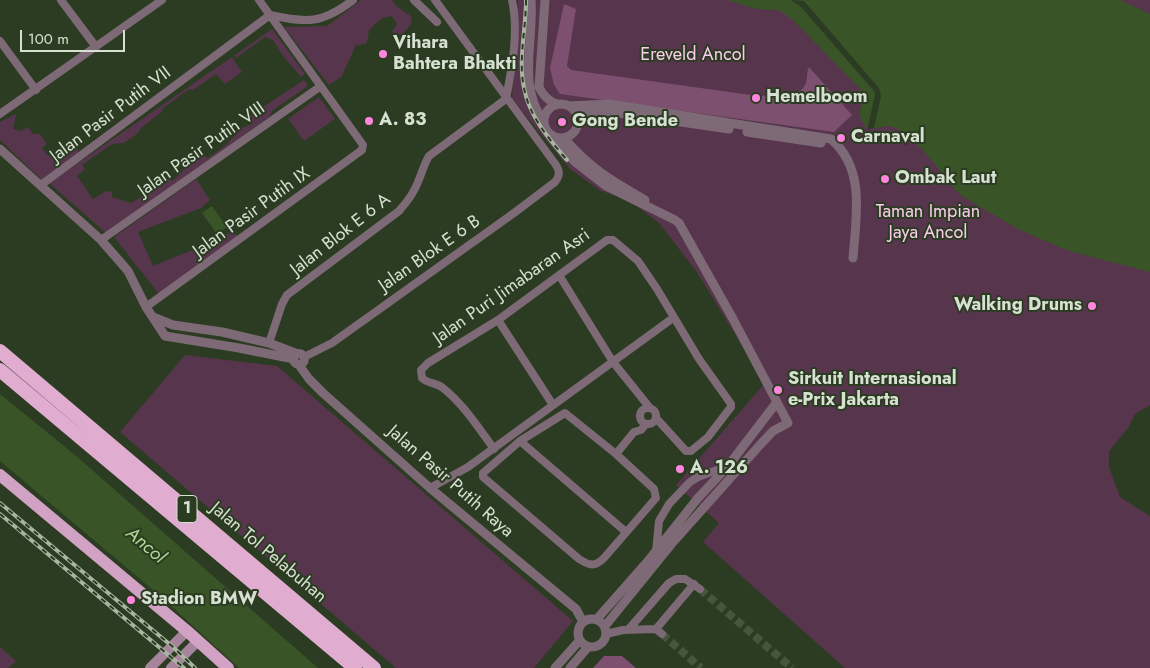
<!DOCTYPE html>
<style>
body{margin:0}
#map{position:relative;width:1150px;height:668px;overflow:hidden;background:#2c3c22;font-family:Jost,sans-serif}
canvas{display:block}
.scale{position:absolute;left:20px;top:30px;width:105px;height:22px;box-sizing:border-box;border:2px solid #d6e1d1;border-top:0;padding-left:6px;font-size:15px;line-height:18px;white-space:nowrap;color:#d6e1d1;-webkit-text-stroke:4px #2c3c22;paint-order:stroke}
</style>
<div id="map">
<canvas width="1150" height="668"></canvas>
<div class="scale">100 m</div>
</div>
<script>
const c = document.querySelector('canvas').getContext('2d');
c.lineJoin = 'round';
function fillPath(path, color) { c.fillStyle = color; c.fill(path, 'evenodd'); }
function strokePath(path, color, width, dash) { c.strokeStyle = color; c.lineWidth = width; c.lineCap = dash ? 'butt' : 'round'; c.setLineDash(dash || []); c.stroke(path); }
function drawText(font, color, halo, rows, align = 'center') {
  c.font = font + ' Jost,sans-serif'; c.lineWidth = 4; c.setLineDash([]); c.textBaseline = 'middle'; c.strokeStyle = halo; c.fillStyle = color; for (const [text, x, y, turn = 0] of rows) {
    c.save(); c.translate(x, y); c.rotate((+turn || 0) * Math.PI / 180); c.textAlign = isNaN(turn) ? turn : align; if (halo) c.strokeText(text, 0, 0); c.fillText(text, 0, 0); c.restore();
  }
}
fillPath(new Path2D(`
 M361,0h31l4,6 16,11 -1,7 -9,11 -10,-3 5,-8 -5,-8 -10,2 -13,12 -1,8 -2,6 -10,1 -14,31 -13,9 -45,-58 43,-1z
 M518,0h632v405l-15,9 -6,13 -20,24v16l11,30 30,19v152h-305l-142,-126 16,-19 -43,-38 89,-102 -68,-111 -38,-49 -30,-23 -28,-9 -31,-22 -58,-70z
 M272,29l33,45 -4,3 -18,-21 -10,-16 -8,-3 -29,21 -1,-3z
 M232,57l10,15 -17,12 -9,-10 -23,16 -4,-1 -27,20 1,2 -22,17 -3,5 -14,10 -12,1 -30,21 3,4 -8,7 16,23 13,-8 6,1v5l19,6 33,-20 3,-5 6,3 20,-21 8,-6 7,4 18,-13 16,-17 9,-4 -3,-11h6l50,-33 4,6 -35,24 -4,7 -163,116 -57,-50z
 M319,97l16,22 -31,22 -16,-22z
 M16,114l-3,15 8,2 7,-4 5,7h7l7,10 -5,4 6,8 22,-15 11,12 -38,28 -43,-41v-18z
 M196,179l14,21 -9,8 -63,24 15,34 59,-24 21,-11 6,7 -76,61 -49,-62z
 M185,355l92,11 296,255 -39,47h-138l-276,-236z
 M0,647l16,14 -8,7h-8z`), '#57354d');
fillPath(new Path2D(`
 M564,4l12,5 -9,57 4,4 180,25 3,4c3,-1 5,-2 8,-3 14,-4 36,6 44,-13 2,-6 0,-10 3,-16l43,48 -18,17 -274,-38 -6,-9 -4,-17z
 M604,656h18l14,12h-43z`), '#7d5070');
fillPath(new Path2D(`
 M727,0h393l30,14v258l-77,-20 -14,-5 -41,-18 -53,-31 -8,-6 -33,-41 -24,-21 -11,-4 -21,3c-13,-16 -9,-17 -2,-34l-73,-75 -14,-10 -23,-1z
 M212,206l15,21 -10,7 -15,-21z
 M0,394l75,61 243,213h-79l-80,-73 -159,-134z`), '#395427');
fillPath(new Path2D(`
 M791,0l13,1 75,87 2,8 -7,32 -6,1v-3l7,-31 -1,-4 -73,-84z`), '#2c3c22');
strokePath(new Path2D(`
 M700,589l92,79
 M662,634l39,34`), '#46553c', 8, [8, 4]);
strokePath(new Path2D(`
 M61,0l35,47
 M414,0l23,22
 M0,41l36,49
 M0,114l162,-114
 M41,185l229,-170c37,8 52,9 83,-15
 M101,240l220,-154
 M559,275l54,87 37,46
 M146,307l216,-157 1,-5 -104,-145
 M498,320l55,85
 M269,343l13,-39 5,-9 112,-84c8,-9 15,-18 19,-29 4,-9 6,-18 11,-26l77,-57c6,-32 13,-67 6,-99
 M304,357l28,-14 182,-130 41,-31c5,-7 5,-10 1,-17l-121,-165
 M640 416a8 8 0 1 1 16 0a8 8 0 1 1-16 0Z
 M565,413l51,41 38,35 2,9 -52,60c-9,9 -14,8 -25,1l-96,-82v-4l37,-32z
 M520,441l106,91
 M494,449c-16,-22 -30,-44 -51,-61 -7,-6 -15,-4 -21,-10l-1,-8 7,-7 70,-43 109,-80h6l25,21 19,28 42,70 32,45v3l-23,30 -17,14h-5l-30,-33
 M616,454l18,-22 7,-2 5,-6
 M430,488l38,-21 205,-149
 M656,552l3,-31 10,-17 21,-22 8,-5 30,-11
 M656,629l38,-45
 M628,630l41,-47 7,-4h9l15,10
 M606,634l17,-4 33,-1 6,5`), '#7e6977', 8);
strokePath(new Path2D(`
 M531,0c3,43 -14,85 13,122
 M545,0l-6,87c4,9 9,14 18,17
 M544 121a17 17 0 1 1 34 0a17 17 0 1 1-34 0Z
 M569,106l40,-2 222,35c35,30 25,78 22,119
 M576,113l30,-2 123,18
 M747,132l74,11
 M552,135l23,27 31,24 69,34 4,3 54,96 55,104 -15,8 -14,15 -85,95 -69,85
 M564,138c25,30 48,43 81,62
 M0,149l101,91 27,31 18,36 19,29 74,12 55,11
 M153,317l20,8 49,7 47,11 29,11
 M293.5 359a5.5 5.5 0 1 1 11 0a5.5 5.5 0 1 1-11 0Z
 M299,365l10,14 14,14 107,95 146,121 7,13
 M578 633a14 14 0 1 1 28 0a14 14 0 1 1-28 0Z
 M597,619l51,-58 50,-63 30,-32 49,-64
 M555,668l25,-28
 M570,668l18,-21`), '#7e6977', 9);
strokePath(new Path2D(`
 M150,668l37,-37
 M171,668l27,-27`), '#a6849b', 10);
strokePath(new Path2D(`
 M0,475l187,156 41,37`), '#d2a2c4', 12);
strokePath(new Path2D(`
 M0,351l374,317
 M0,370l355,298`), '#e0acd0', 14);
const rail = new Path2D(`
 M526,0c0,29 -8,60 -2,88 5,28 25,51 43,72
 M0,503l173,144 22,21
 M0,514l184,154`);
strokePath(rail, '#a9b5a2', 4);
strokePath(rail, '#2c3c22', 2, [5.5]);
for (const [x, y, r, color] of [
 [383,54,5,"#ff85df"],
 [756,98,5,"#ff85df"],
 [369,121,5,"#ff85df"],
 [562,122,5,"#ff85df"],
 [841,138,5,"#ff85df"],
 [885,179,5,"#ff85df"],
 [1092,306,5,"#ff85df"],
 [778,390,5,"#ff85df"],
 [680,469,5,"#ff85df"],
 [131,600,5,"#ff85df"]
]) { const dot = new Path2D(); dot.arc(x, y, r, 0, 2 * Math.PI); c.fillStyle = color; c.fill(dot); strokePath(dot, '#2c3c22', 2); }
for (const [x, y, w] of [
 [187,509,20]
]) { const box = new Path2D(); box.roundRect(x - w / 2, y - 13.5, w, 27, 4); c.fillStyle = '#2c3c22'; c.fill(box); strokePath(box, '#d6e1d1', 1); }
drawText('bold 16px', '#d6e1d1', null, [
 ["1",187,509]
]);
drawText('bold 18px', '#d6e1d1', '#2c3c22', [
 ["Vihara",393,44],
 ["Bahtera Bhakti",393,65],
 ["Hemelboom",766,98],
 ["A. 83",379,121],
 ["Gong Bende",572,122],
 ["Carnaval",851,138],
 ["Ombak Laut",895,179],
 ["Walking Drums",1082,306,"right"],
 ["Sirkuit Internasional",788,380],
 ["e-Prix Jakarta",788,401],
 ["A. 126",690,469],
 ["Stadion BMW",141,600]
], 'left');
drawText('18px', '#f9cdeb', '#2c3c22', [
 ["Ereveld Ancol",693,56],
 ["Taman Impian",928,213],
 ["Jaya Ancol",928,234]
]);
drawText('18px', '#d6e1d1', '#2c3c22', [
 ["Jalan Pasir Putih VII",111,115,-37],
 ["Jalan Pasir Putih VIII",202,150,-35],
 ["Jalan Pasir Putih IX",252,213,-36],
 ["Jalan Blok E 6 A",341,235,-38],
 ["Jalan Blok E 6 B",430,254,-35],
 ["Jalan Puri Jimabaran Asri",512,287,-35],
 ["Jalan Pasir Putih Raya",450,482,41],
 ["Jalan Tol Pelabuhan",268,553,40]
]);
drawText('italic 19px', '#add993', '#2c3c22', [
 ["Ancol",145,546,40]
]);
</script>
